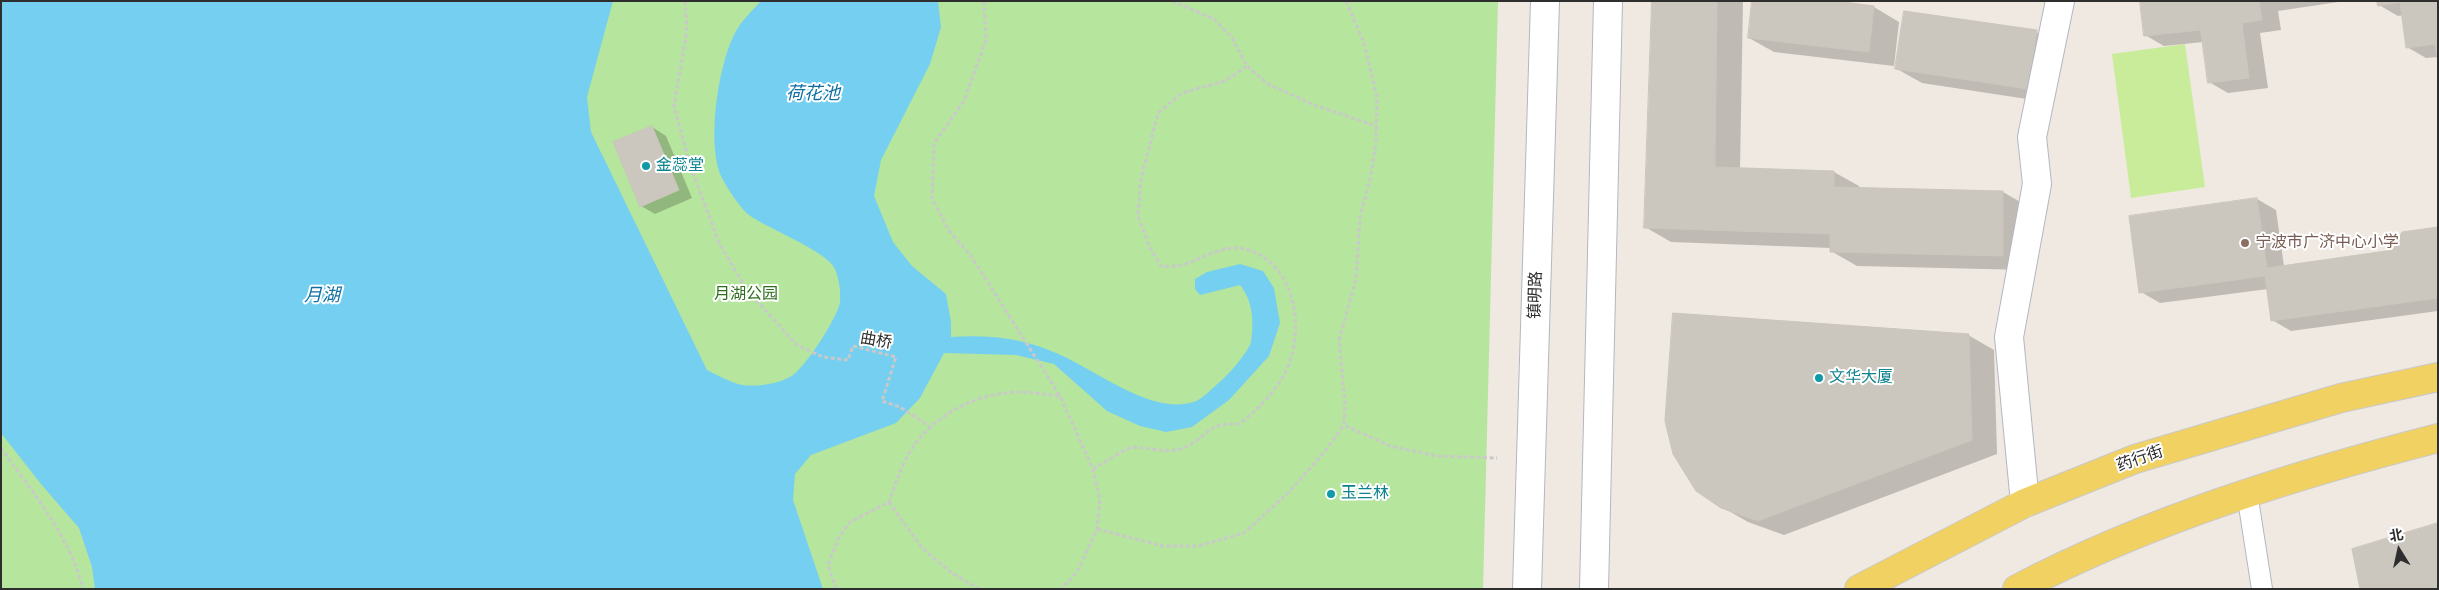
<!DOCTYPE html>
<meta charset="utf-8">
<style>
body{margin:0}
#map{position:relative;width:2439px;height:590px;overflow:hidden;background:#efe9e1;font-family:"Space Grotesk","Noto Sans SC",sans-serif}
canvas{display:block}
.frame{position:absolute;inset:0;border:2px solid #2e2e2e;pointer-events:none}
.north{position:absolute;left:2374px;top:525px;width:50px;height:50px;-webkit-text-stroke:4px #fff;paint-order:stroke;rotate:350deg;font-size:14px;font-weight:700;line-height:20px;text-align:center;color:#2e2e2e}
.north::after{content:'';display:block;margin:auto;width:18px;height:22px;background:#2e2e2e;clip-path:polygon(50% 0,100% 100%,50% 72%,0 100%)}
</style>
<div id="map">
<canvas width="2439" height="590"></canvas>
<div class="frame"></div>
<div class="north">北</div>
</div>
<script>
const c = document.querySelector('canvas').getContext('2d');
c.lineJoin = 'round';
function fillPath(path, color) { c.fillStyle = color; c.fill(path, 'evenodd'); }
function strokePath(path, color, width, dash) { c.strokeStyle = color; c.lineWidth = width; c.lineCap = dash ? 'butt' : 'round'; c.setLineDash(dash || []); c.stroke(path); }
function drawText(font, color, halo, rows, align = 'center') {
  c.font = font + ' "Space Grotesk","Noto Sans SC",sans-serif'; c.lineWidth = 4; c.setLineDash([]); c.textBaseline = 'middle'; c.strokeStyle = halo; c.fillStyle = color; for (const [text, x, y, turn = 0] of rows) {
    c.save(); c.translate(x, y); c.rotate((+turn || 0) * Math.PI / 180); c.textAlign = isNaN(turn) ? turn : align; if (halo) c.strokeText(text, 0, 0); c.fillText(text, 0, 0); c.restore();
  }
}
fillPath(new Path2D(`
 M1,1h1497l-15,588h-1482z`), '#b6e59e');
fillPath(new Path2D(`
 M2185,44l20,143 -74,11 -19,-144z`), '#c9ec9a');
fillPath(new Path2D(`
 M1,1h612l-26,96 4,35 116,238c10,5 21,11 31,14 14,4 40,0 52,-7 14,-7 48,-60 50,-75 1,-12 -1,-22 -5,-33 -8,-18 -67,-40 -86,-54 -9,-7 -27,-34 -30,-44 -11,-34 -1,-102 14,-134 6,-14 18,-25 28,-36h177l3,26 -11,37 -49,96 -7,36 19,46 19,24 34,28 5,28v15c36,-2 66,0 100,14 41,15 98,65 143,51 9,-3 19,-15 27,-21 8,-7 28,-30 30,-39 3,-20 2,-41 -11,-57l-40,10 -5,-6v-10l12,-7 33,-8 23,7 11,17 6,35 -11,33 -40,44 -37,27 -26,5 -26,-6 -33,-15 -53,-47 -38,-9 -72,-2 -24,45 -24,25 -85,32 -16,19 -2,26 30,89h-728l-3,-22 -13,-39 -38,-44 -40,-51z`), '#75cff0');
fillPath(new Path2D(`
 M1653,1h90l-3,168 94,3 25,14v3l144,3 26,15 -1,63 -171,-4 -26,-15v-3l-160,-6 -26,-15z
 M1754,1h92l6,3 22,3 25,15 -5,44 -120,-14 -25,-14z
 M2141,1h204l-67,10 3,19 -21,3 8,55 -40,5 -19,-11 -6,-40 -39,4 -19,-11z
 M2378,1h60v56l-12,1 -19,-11 -4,-32 -5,1 -19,-11z
 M2036,32l26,14 -9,57 -131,-20 -25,-14z
 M652,127l14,9 26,62 -37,16 -14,-8z
 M2257,199l19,11 8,56 110,-15 44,-22v82l-147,20 -19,-11 -4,-31 -108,14 -19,-11z
 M1968,335l26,15 3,104 -213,81 -36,-13 -26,-15z`), '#0003');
const building = new Path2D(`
 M1652,1h65l-2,166 119,4v16l169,4v65l-173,-4v-18l-186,-6z
 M1752,1h84l38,5 -5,46 -121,-14z
 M2140,1h57l4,29 -57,6z
 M2197,1h62l3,19 -20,3 7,55 -41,5z
 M2377,1h61v62l-3,-19 -29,4 -6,-46 -22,4z
 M1904,11l133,19 -9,59 -133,-20z
 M652,126l27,64 -39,17 -27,-65z
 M2257,198l10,70 126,-18 9,-18 36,-5v71l-167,23 -6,-45 -126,17 -10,-77z
 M1673,313l296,21 3,106 -214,81 -37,-13 -25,-17 -23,-37 -8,-33z
 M2438,523v66h-78l-8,-40z`);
fillPath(building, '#cbc7bf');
strokePath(building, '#cbc5ba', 1);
const lane = new Path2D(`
 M2247,493l15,96`);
const street = new Path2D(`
 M2025,503l-16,-166 28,-153 -5,-47 28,-136`);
const secondary = new Path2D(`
 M1527,589l18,-588
 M1594,589l14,-588`);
const primary = new Path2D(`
 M1859,589l166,-86 110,-44 206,-61 97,-21
 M2017,589c132,-69 277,-114 421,-151`);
strokePath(lane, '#b4b7c1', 22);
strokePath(street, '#b4b7c1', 30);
strokePath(secondary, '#b4b7c1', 30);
strokePath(primary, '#c9c9c9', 30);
strokePath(new Path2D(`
 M685,1l2,29 -13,76 15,56 30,81 28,47 50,55 26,12 25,3 5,-14 43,11 -14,44 18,6 29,19
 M984,1l2,39 -22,61 -30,42 -2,56 18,33 21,24 89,140 33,73 7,31 -3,29 -20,43 -16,17
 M1172,1l42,18 18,19 15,28 21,18 46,21 62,21
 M1346,1l18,42 13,54 -1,45 -5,33 -11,42 -4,62 -17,61 6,64 -1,21 46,21 47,10 60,2
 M1,448c31,44 69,88 82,141
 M1093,469c9,-5 30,-19 37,-21 12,-3 33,6 50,1 28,-9 23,-27 59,-25 16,-12 30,-26 42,-44 26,-40 19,-117 -36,-131 -24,-6 -47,14 -69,17 -5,1 -11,0 -15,0l-11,-18 -12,-32 3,-37 17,-66 24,-20 43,-12 22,-15
 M889,502l33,46 27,23 30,18
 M1097,529l66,17h35l46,-13 44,-40 38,-43 18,-25
 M836,589l-8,-24 11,-28 11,-15 39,-20c5,-14 10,-29 17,-43 20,-41 69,-67 115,-67 12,0 26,3 38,4`), '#c9c9c9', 3, [4, 2.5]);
strokePath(lane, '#fff', 20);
strokePath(street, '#fff', 28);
strokePath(secondary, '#fff', 28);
strokePath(primary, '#f2d163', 28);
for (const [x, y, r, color] of [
 [646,166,5,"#0f9aa8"],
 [2245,243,5,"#8d6e63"],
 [1819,378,5,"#0f9aa8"],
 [1331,494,5,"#0f9aa8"]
]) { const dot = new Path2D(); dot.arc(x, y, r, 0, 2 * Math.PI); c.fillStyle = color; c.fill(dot); strokePath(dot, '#fff', 2); }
drawText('16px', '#0d838f', '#fff', [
 ["金蕊堂",656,166],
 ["文华大厦",1829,378],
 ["玉兰林",1341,494]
], 'left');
drawText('16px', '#785e54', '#fff', [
 ["宁波市广济中心小学",2255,243]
], 'left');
drawText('16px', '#2c6e1b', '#fff', [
 ["月湖公园",746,295]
]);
drawText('16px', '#2e2e2e', '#fff', [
 ["镇明路",1536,295,-88],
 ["曲桥",876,341,10],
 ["药行街",2140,459,-19]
]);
drawText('italic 18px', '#0d6fa3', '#fff', [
 ["荷花池",813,94],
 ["月湖",322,296]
]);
</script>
